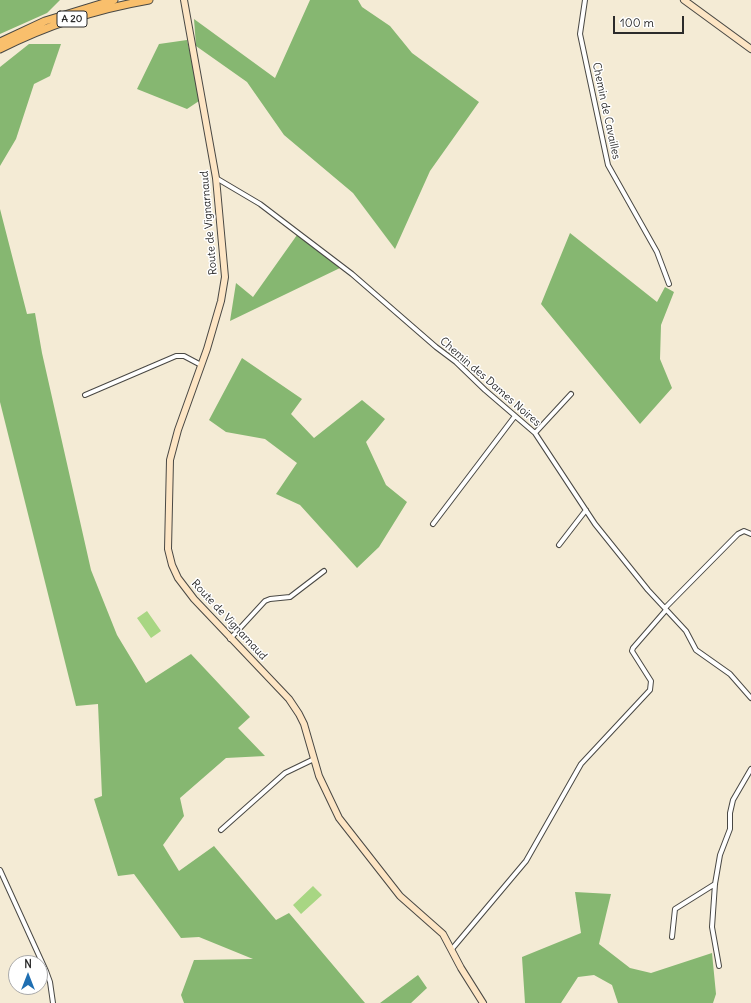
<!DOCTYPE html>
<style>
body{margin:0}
#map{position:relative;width:751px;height:1003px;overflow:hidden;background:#f4ebd5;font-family:Delius,sans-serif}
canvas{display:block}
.north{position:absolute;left:8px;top:955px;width:40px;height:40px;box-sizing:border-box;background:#fff;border:1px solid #aaa;border-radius:50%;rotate:0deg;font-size:11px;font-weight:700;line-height:16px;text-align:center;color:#2b2b2b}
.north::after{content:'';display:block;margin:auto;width:14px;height:18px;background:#1f6fb2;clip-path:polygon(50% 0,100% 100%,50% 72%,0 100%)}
.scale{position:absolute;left:613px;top:16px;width:71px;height:18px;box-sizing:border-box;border:2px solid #2b2b2b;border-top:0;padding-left:5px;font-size:12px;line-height:14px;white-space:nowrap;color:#2b2b2b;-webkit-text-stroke:3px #fff;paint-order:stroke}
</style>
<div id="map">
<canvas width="751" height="1003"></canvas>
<div class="north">N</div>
<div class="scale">100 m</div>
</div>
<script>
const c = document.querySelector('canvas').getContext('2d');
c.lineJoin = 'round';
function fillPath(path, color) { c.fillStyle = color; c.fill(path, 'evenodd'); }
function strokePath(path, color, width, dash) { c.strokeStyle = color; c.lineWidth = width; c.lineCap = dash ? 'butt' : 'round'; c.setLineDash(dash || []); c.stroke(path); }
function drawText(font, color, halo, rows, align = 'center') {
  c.font = font + ' Delius,sans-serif'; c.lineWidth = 3; c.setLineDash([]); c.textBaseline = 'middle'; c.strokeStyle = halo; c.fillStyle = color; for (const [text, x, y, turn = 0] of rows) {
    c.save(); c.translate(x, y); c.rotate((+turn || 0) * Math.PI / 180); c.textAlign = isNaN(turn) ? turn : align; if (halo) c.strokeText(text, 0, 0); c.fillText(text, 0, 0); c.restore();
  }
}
fillPath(new Path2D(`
 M147,611l14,20 -10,7 -14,-20z
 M313,886l9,9 -21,19 -8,-9z`), '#a8d683');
fillPath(new Path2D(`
 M0,0h60l-13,13 -47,21z
 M310,0h48l4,7 28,19 22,27 67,49 -49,69 -35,78 -42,-56 -69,-58 -37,-53 -51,-36 -2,-27 81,59z
 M187,40l12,51v10l-12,8 -50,-20 22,-45z
 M29,44h32l-11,32 -16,8 -18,55 -16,27v-99z
 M0,209l27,105 8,-1 7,40 49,217 26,65 29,48 45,-29 59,63 -12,11 27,28 -39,2 -46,40 4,18 -21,29 16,26 35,-25 62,74 13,-7 76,90h-181l-3,-8 13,-35 59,-1 -54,-22 -18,1 -47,-64 -16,2 -24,-77 8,-3 -4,-92 -22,2 -76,-304z
 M570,233l87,69 8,-15 9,5 -13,33 -1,34 12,29 -32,36 -99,-120z
 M297,235l43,33 -110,53 6,-38 17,14z
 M242,358l60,41 -11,15 23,24 48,-38 23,19 -19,23 20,43 21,17 -28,45 -22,21 -57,-63 -24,-11 21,-31 -32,-24 -39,-7 -17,-12z
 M575,892l36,2 -12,50 31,24 21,5 61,-20 4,41 -3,9h-95l-6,-18 -18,-10 -16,2 -17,26h-36l-3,-46 59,-24z
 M418,975l9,13 -16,15h-31z`), '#86b771');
const street = new Path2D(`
 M585,0l-5,34 28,131 49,87 12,32
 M216,178l44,26 92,70 84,73 20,15 29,28 50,43 60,91 53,66 38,41 10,19 34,24 21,24
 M85,395l91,-39h8l17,9
 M535,433l36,-39
 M433,524l82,-108
 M559,545l27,-35
 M665,608l73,-74 6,-3 7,3
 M230,639l35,-38 5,-2 20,-2 34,-26
 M221,830l64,-57 29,-14
 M0,870l46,101 4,11 3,21
 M672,937l3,-28 40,-25
 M452,949l74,-88 55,-97 69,-74 1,-9 -19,-30 1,-3 33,-38
 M719,966l-7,-39 3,-43 5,-29 10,-26v-16l3,-13 18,-31`);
const secondary = new Path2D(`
 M184,0l32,178 9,99 -4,24 -14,48 -29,81 -8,30 -2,89 4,16 6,13 16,21 95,100 10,15 5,10 15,52 20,42 61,78 43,38 18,34 22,35
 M684,0l67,49`);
const highway = new Path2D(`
 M0,42l45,-21 69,-21
 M0,49c47,-24 97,-40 149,-49`);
strokePath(street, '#494844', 6);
strokePath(secondary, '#494844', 8);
strokePath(highway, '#494844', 9);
strokePath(street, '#fff', 4);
strokePath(secondary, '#fde5c4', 6);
strokePath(highway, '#f9bf6c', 7);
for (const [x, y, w] of [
 [72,19,30]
]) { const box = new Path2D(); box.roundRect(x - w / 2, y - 8, w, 16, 3); c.fillStyle = '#fff'; c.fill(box); strokePath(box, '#2b2b2b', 1); }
drawText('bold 10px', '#2b2b2b', null, [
 ["A 20",72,19]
]);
drawText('11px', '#2b2b2b', '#fff', [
 ["Chemin de Cavailles",606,111,78],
 ["Route de Vignarnaud",209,223,-95],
 ["Chemin des Dames Noires",490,382,41],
 ["Route de Vignarnaud",229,620,47]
]);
</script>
